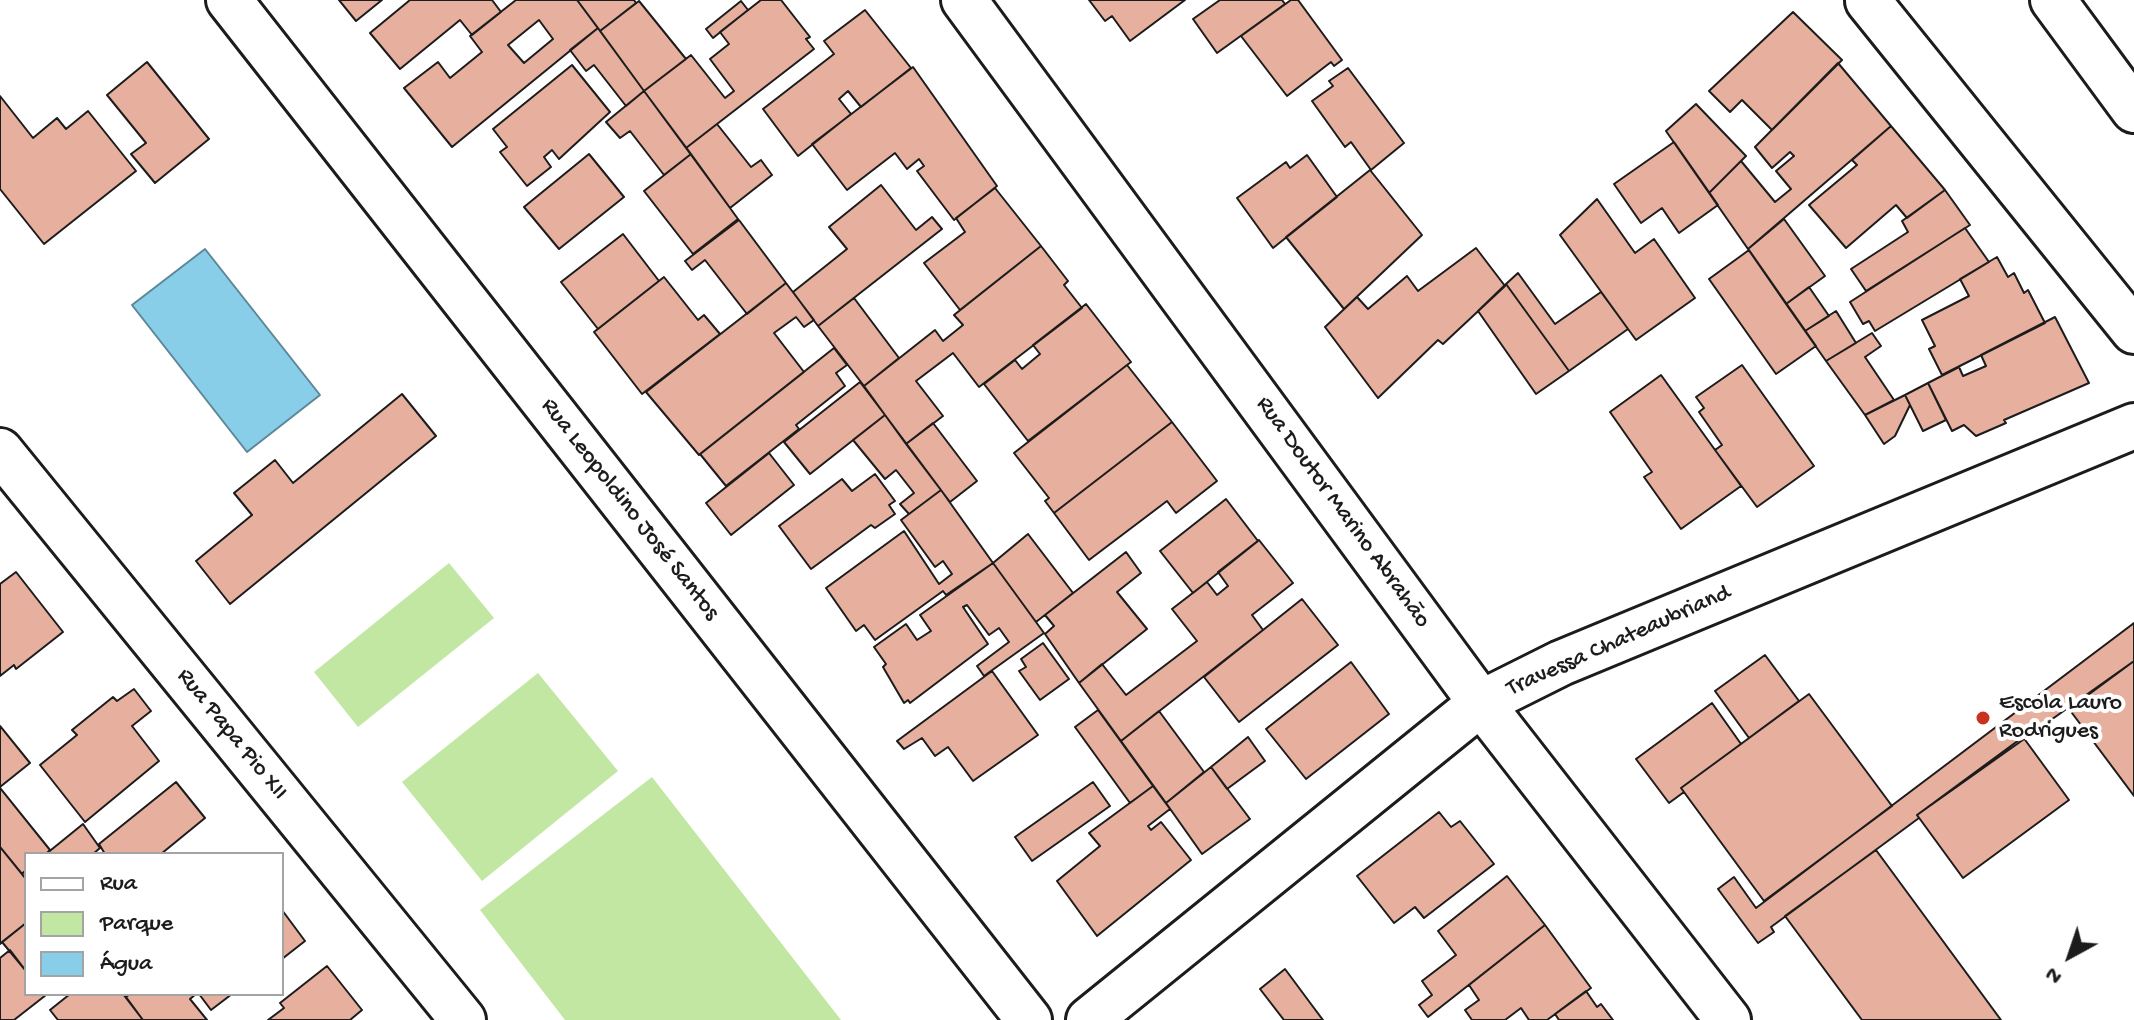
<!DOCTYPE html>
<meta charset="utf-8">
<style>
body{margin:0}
#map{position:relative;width:2134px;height:1020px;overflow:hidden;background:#fff;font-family:"Gochi Hand",sans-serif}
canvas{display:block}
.legend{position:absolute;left:24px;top:852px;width:260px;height:144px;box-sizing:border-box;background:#fff;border:2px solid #a4a4a4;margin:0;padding:10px 14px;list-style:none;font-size:24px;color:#1c1c1c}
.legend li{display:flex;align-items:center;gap:16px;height:40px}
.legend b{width:40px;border:2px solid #a4a4a4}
.north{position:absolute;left:2030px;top:916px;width:80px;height:80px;-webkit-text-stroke:6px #fff;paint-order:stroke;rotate:220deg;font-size:22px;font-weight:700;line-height:32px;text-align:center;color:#1c1c1c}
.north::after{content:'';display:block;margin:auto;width:28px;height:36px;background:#1c1c1c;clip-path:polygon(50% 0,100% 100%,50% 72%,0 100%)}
</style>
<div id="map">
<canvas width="2134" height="1020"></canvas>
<ul class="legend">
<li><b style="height:10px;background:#fff"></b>Rua</li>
<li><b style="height:22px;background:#c2e7a2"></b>Parque</li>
<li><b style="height:22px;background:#88cee9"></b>Água</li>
</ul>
<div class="north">N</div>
</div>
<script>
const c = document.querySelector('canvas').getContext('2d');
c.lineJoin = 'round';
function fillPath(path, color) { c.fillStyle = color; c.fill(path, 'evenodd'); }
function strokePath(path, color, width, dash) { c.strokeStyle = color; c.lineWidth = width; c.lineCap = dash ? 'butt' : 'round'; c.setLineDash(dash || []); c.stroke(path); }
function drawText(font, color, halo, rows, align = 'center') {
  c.font = font + ' "Gochi Hand",sans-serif'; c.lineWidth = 8; c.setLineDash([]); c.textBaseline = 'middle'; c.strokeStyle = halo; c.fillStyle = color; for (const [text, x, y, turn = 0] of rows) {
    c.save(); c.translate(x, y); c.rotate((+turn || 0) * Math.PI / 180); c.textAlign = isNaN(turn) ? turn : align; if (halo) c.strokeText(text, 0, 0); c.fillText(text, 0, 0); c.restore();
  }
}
fillPath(new Path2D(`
 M449,563l45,55 -136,109 -44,-55z
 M538,673l80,98 -136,110 -80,-99z
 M652,777l189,243h-276l-85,-110z`), '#c2e7a2');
const water = new Path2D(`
 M205,249l115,146 -73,57 -115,-147z`);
fillPath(water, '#88cee9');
strokePath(water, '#5d8797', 2);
const building = new Path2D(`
 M339,0h43l-26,21z
 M410,0h82l9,12 -29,23 -12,-15 -60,49 -30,-36z
 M516,0h61l21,28 -146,119 -48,-59 34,-26 12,16 32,-26 -12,-16zM539,20l14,19 -29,24 -16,-18z
 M577,0h57l2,3 -36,28z
 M761,0h20l29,37 -4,2 8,10 -128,99 -42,-57 47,-36 34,43 9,-7 -24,-32 19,-15 -9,-12z
 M1089,0h96l-55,41 -18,-25 -7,5z
 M1220,0h62l3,4 -68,49 -24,-34z
 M1291,0h7l44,60 -8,6 -3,-4 -44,34 -46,-60z
 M639,1l47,58 -42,32 -44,-60z
 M741,1l7,9 -35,28 -7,-9z
 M865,10l46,58 -50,39 -13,-16 -9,8 12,15 -53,42 -35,-47 71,-55 -10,-13z
 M1793,12l49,48 -70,70 -30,-30 -12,12 -21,-21z
 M598,28l46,63 -18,15 -32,-41 -8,6 -16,-21z
 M147,62l62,77 -54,44 -24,-29 15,-11 -39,-48z
 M1838,63l53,63 -143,123 -39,-56 32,-32 34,41 16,-13 -15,-18 18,-15 -4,-4 -18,16 -17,-21z
 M572,65l38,47 -51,47 -7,-9 -8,7 7,10 -24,19 -27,-34 7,-5 -14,-18z
 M913,67l84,119 -43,34 -37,-49 7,-5 -5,-7 -12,10 -12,-16 -48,37 -35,-46z
 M1348,68l56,75 -33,27 -20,-28 -6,5 -33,-46 21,-15 -4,-5z
 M644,91l47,63 -27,21 -34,-44 -10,7 -14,-16z
 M0,96l33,42 24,-20 9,11 22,-18 48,60 -92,73 -44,-55z
 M1696,104l50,52 -37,37 -43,-62z
 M717,124l34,43 10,-7 11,15 -42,33 -44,-60z
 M1891,126l54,64 -38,28 -11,-13 -50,43 -37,-43 48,-40 -5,-5z
 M1674,142l44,63 -39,28 -17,-25 -21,15 -27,-39z
 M589,154l35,43 -65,52 -35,-42z
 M691,154l47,65 -45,35 -49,-63z
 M1307,155l30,42 -64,51 -36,-50 49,-36 4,6z
 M1370,170l52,65 -78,74 -58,-72z
 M881,185l35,45 16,-13 10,12 -124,97 -25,-34 54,-43 -18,-22z
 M995,188l46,58 -81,64 -36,-47 41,-31 -9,-14z
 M1945,190l25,35 -104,66 -15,-22 57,-37 -6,-11z
 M1597,199l38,54 19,-14 41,59 -59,42 -76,-105z
 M1784,219l41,57 -39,28 -38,-55z
 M739,220l47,63 -39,31 -42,-54 -13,10 -7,-9z
 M1965,228l24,34 -114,69 -6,-10 -6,3 -13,-22z
 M623,234l36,47 -61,48 -37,-47z
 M1041,246l27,35 -4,4 18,23 -103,79 -26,-34 -37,28 27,35 -37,28 -42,-58 71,-56 8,11 20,-16 -9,-10z
 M1476,248l29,38 -62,58 -5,-4 -60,58 -53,-71 32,-30 11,12 39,-33 11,15z
 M1749,250l67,96 -40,28 -67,-95z
 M1997,257l11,20 6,-4 10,20 4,-3 17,33 -103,52 -13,-26 6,-3 -13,-26 47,-24 -9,-17z
 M1518,273l37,51 46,-32 27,37 -59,42 -63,-87z
 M664,277l34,43 6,-5 16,19 -78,60 -48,-62z
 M786,283l28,37 -10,7 -8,-10 -22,16 30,39 -105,83 -53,-63z
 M1506,284l63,87 -33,23 -58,-83z
 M1809,287l20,29 -24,15 -19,-27z
 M854,298l45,60 -35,28 -46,-60z
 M1086,304l45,58 -103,79 -44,-57 31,-24 7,9 18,-15 -7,-9z
 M1836,311l20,32 -30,18 -21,-30z
 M2055,317l34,66 -85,37 2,3 -30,13 -12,-11 -12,6 -24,-48 31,-16 4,9 23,-10 -5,-11z
 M1872,333l9,13 -16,11 29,43 -29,15 -39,-54z
 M834,348l13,17 -11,8 9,13 -49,39 3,4 -73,57 -26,-32z
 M1127,365l45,57 -118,91 -9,-12 4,-3 -35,-45z
 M1742,365l72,101 -57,41 -42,-57 7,-5 -23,-33 5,-4 -8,-11z
 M1661,375l80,111 -60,43 -37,-52 8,-5 -42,-60z
 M860,382l25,33 -75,59 -26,-32z
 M1928,383l18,37 -23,11 -18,-36z
 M402,394l34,42 -206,168 -34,-43 56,-46 -18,-22 41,-33 18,23z
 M1905,395l5,10 -15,31 -11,8 -19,-29z
 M885,415l56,75 -32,24 -9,-10 14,-11 -18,-23 -11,9 -32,-39z
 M1172,422l45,59 -41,32 -9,-12 -78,59 -35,-47z
 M933,423l44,58 -27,21 -44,-58z
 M769,453l25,32 -63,50 -25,-32z
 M875,474l20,27 -6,4 6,9 -20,14 -4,-3 -60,44 -32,-43 63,-47 10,12z
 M941,490l52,73 -47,32 -3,-4 -68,49 -11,-15 -8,6 -30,-43 78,-57 35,53 13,-10 -9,-13 -8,6 -34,-47z
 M1226,499l32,42 -65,52 -33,-42z
 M1028,534l45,59 -37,29 -43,-59z
 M1259,540l34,43 -41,32 11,15 -142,111 -42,-58 23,-19 24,31 71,-54 -25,-32 35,-27 10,13 11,-9 -10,-14z
 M1126,552l15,21 -24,19 30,37 -68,54 -34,-49 9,-8 -9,-11z
 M993,563l51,70 -60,43 -7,-10 32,-24 -10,-14 -10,7 -22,-30 -4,2 25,37 -78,59 -2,-3 -4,3 -21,-36 3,-3 -12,-17 32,-23 11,16 14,-9 -11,-16z
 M16,572l47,60 -47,37 -2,-4 -14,11v-92z
 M1302,599l36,46 -99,77 -35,-45z
 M2134,623v38l-217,154 2,3 -148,109 3,5 -16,11 -40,-54 16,-12 22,31z
 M1043,643l26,36 -29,21 -21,-29 7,-4 -5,-8z
 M1765,655l34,46 -50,37 -34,-47z
 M2134,661v135l-65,-87z
 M1351,662l38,52 -83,65 -40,-50z
 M992,671l46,64 -65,46 -25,-34 -13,9 -13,-18 -18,11 -7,-8z
 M134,689l17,22 -19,15 27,35 -74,61 -45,-57 37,-30 -5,-5 41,-33 4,4z
 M1809,694l83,112 -128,95 -83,-113z
 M1712,703l29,41 -60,44 3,4 -15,11 -33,-44z
 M1098,710l55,76 -23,17 -55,-76z
 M1159,711l45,61 -38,31 -45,-62z
 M0,726l30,37 -30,24z
 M1248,737l17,24 -38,28 -16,-22z
 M2023,737l46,63 -106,78 -46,-63z
 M1211,767l39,52 -48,35 -36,-51z
 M176,782l29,36 -44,36h-56l-6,-10z
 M1093,782l17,24 -78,55 -17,-24z
 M1153,786l17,23 -22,17 3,4 10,-8 30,38 -94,76 -40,-55 43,-35 -11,-13z
 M0,788l50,62 -4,4h-20v16l-4,4 -22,-27z
 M1439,812l12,15 9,-6 34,43 -70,54 -9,-11 -21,16 -37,-47z
 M83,824l17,24 -7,6h-47z
 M0,847l26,32v44l-26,21z
 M1876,850l125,170h-139l-77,-104z
 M1507,876l38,49 -117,92 -9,-12 13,-10 -10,-14 34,-26 -18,-24z
 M282,910l23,31 -23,18z
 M26,923v48l-24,-29z
 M1545,925l46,63 -44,32h-18l-8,-12 -16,12h-33l-7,-10 14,-10 -10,-15z
 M10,950l16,21v23l20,1 -32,25h-14v-62z
 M327,966l35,44 -12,10h-82l16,-12 -4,-5z
 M1285,969l26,35 12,16h-39l-24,-31z
 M1586,991l11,16 4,-3 12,16h-54l-4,-6z
 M70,994h53l20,26h-85l-8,-10z
 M130,994h66l-6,5 17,21h-64l-17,-23z
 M199,994h33l-21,16z`);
fillPath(building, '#e7af9e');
strokePath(building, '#1c1c1c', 2);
const minor = new Path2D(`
 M229,0l800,1020
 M964,0l517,703 247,317
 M2053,0l81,110
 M1868,1l266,330
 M0,451l463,569
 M1089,1020l392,-317 80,-40 573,-237`);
strokePath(minor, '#1c1c1c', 50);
strokePath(minor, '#fff', 44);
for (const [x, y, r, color] of [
 [1983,718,8,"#c8321e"]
]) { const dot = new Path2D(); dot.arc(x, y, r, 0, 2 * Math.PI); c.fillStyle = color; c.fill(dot); strokePath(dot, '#fff', 3); }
drawText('24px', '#1c1c1c', '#fff', [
 ["Rua Leopoldino José Santos",629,510,52],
 ["Rua Doutor Marino Abrahão",1342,513,54],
 ["Travessa Chateaubriand",1619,642,-24],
 ["Rua Papa Pio XII",231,735,51]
]);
drawText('24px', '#1c1c1c', '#fff', [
 ["Escola Lauro",1999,704],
 ["Rodrigues",1999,732]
], 'left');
</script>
